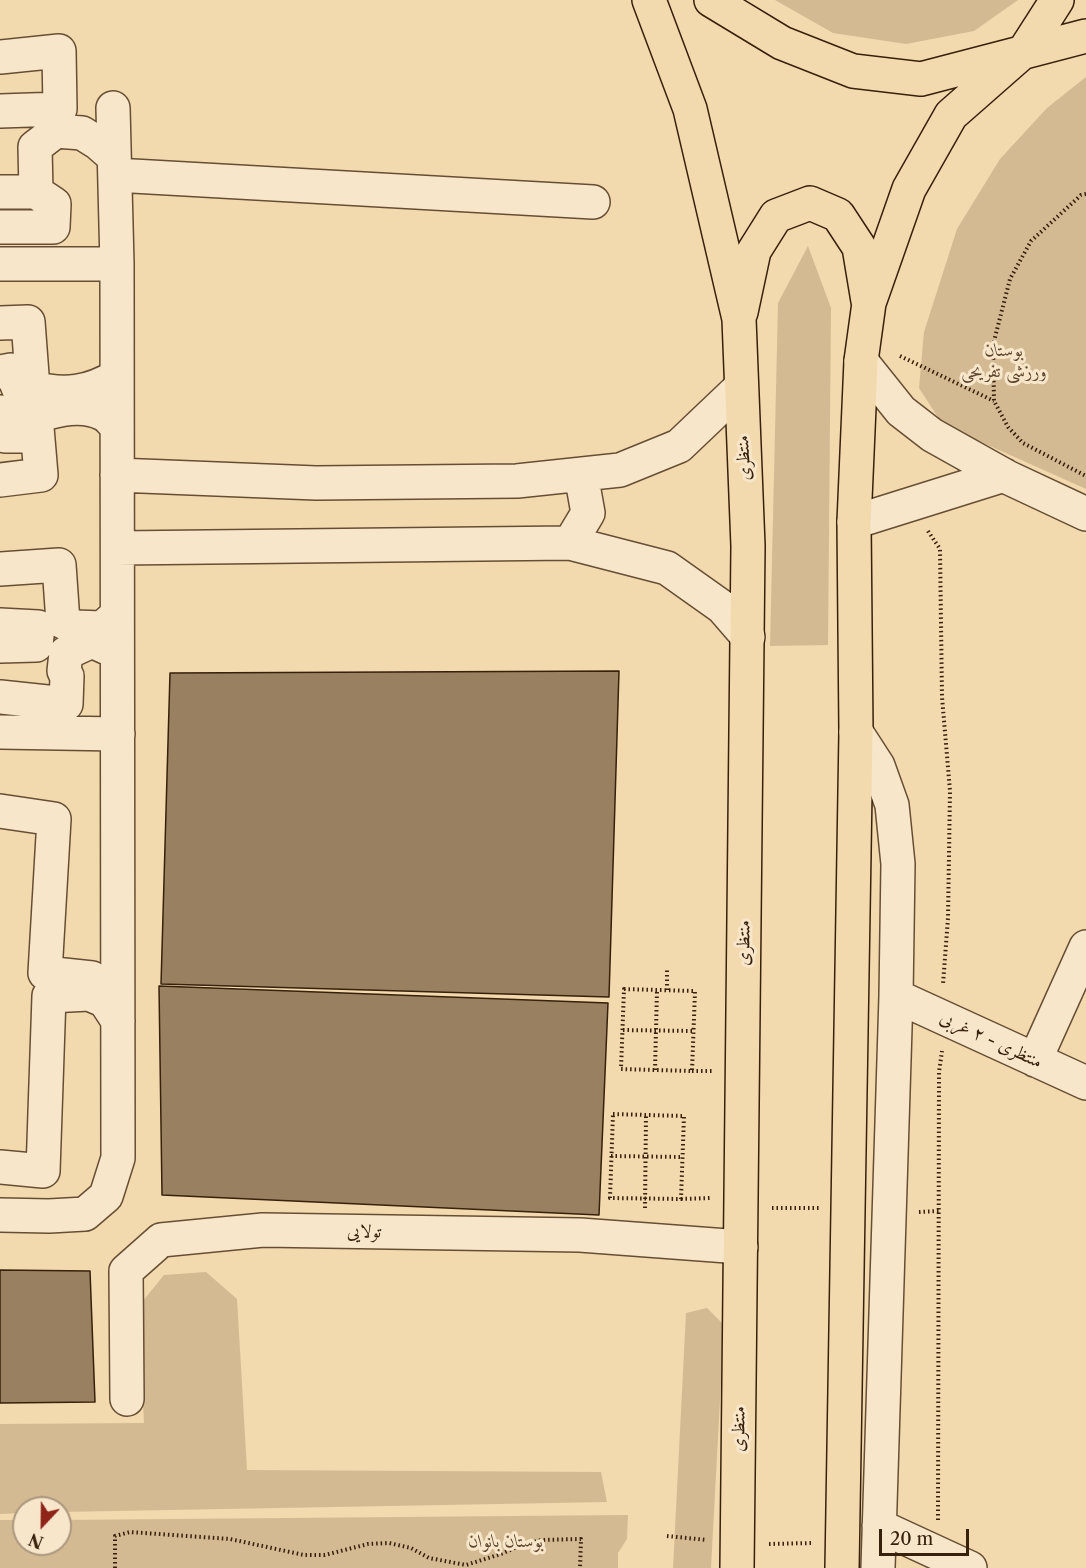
<!DOCTYPE html>
<meta charset="utf-8">
<style>
body{margin:0}
#map{position:relative;width:1086px;height:1568px;overflow:hidden;background:#f3d9ae;font-family:"Libre Caslon Text",serif}
canvas{display:block}
.north{position:absolute;left:12px;top:1496px;width:60px;height:60px;box-sizing:border-box;background:#f7e6ca;border:2px solid #aa977e;border-radius:50%;rotate:202deg;font-size:16px;font-weight:700;line-height:24px;text-align:center;color:#37200c}
.north::after{content:'';display:block;margin:auto;width:21px;height:27px;background:#8f2418;clip-path:polygon(50% 0,100% 100%,50% 72%,0 100%)}
.scale{position:absolute;left:879px;top:1529px;width:90px;height:27px;box-sizing:border-box;border:3px solid #37200c;border-top:0;padding-left:8px;font-size:18px;line-height:21px;white-space:nowrap;color:#37200c;-webkit-text-stroke:4px #f7e6ca;paint-order:stroke}
</style>
<div id="map">
<canvas width="1086" height="1568"></canvas>
<div class="north">N</div>
<div class="scale">20 m</div>
</div>
<script>
const c = document.querySelector('canvas').getContext('2d');
c.lineJoin = 'round';
function fillPath(path, color) { c.fillStyle = color; c.fill(path, 'evenodd'); }
function strokePath(path, color, width, dash) { c.strokeStyle = color; c.lineWidth = width; c.lineCap = dash ? 'butt' : 'round'; c.setLineDash(dash || []); c.stroke(path); }
function drawText(font, color, halo, rows, align = 'center') {
  c.font = font + ' "Libre Caslon Text",Amiri,serif'; c.lineWidth = 6; c.setLineDash([]); c.textBaseline = 'middle'; c.strokeStyle = halo; c.fillStyle = color; for (const [text, x, y, turn = 0] of rows) {
    c.save(); c.translate(x, y); c.rotate((+turn || 0) * Math.PI / 180); c.textAlign = isNaN(turn) ? turn : align; if (halo) c.strokeText(text, 0, 0); c.fillText(text, 0, 0); c.restore();
  }
}
fillPath(new Path2D(`
 M775,0h243l-44,31 -68,13 -73,-11z
 M1086,77v412l-143,-64 -24,-37 5,-56 33,-103 43,-70 47,-51z
 M808,246l23,62 -3,337 -58,1 8,-343z
 M206,1272l31,27 10,171 354,2 6,30 -547,10v-4h-36v5l-24,1v-90l144,-1 -6,-116 26,-32z
 M707,1308l17,17 -13,243h-38l13,-255z
 M628,1515l-1,24 -9,14v15h-618v-48h24v24h36v-24z`), '#d3ba92');
const building = new Path2D(`
 M619,671l-10,326 -448,-13 9,-311z
 M159,986l449,17 -9,212 -437,-20z
 M0,1270l90,1 5,131 -95,1z`);
fillPath(building, '#998060');
strokePath(building, '#37200c', 1.5);
const minor = new Path2D(`
 M0,57l59,-6 1,58 -60,2
 M115,175l478,27
 M0,192h36
 M0,227h53l1,-23 -18,-12 -1,-45 21,-16 26,2 16,10 16,14
 M0,264h117
 M0,323l28,-1 5,66c32,8 56,5 84,-12
 M861,361l40,50 31,24 75,42 79,37
 M0,372l11,-2 13,32 -1,34h-18l-5,-24
 M117,475l199,8 201,-2 103,-11 59,-24 62,-59
 M0,480l41,-5 -5,-59c21,-6 46,-13 67,-2 5,2 10,9 14,13
 M854,522l150,-47
 M570,543l18,-30 -7,-39
 M118,548l452,-5 97,25 55,39 26,30
 M0,569l59,-4 4,57 13,5 26,1 15,-13
 M0,625l38,2 -2,18 -36,1
 M0,697l66,7 1,-28 -3,-5 2,-18 26,-12 22,10
 M0,732l118,2
 M856,732l22,34 14,39 6,59 -2,132 -18,572
 M0,811l54,8 -9,154 47,5
 M896,996l190,87
 M1035,1060l51,-113
 M0,1167l43,4 6,-175 40,-2 16,7 13,20
 M0,1215l49,1 36,-2 21,-18 12,-38 -1,-894 -4,-156
 M127,1399l-1,-128 35,-31 102,-10 317,5 161,12
 M879,1526l91,42`);
const major = new Path2D(`
 M649,0l41,109 49,210 9,227 -11,1022
 M711,0l71,43 71,28 68,8 165,-43
 M741,312l13,-61 22,-35 34,-13 28,12 21,32 9,54
 M842,1568l14,-836 -2,-210 7,-161 8,-58 40,-114 42,-74 74,-65 32,-50`);
strokePath(minor, '#664e34', 36);
strokePath(major, '#37200c', 36);
strokePath(new Path2D(`
 M1086,194l-5,1 -50,46 -21,38 -17,66 1,56 14,26 15,16 63,33
 M900,356l94,45
 M928,531l12,18 2,148 8,94 -2,127 -5,66
 M624,989l71,2 -3,80 -71,-2z
 M667,990v-20
 M623,1030l70,1
 M655,1070l2,-80
 M692,1071h20
 M613,1114l71,2 -3,83 -71,-1z
 M611,1156l72,1
 M681,1199l29,-1
 M645,1208l1,-93
 M772,1208h47
 M919,1212l20,-1
 M938,1520l1,-448 3,-21
 M667,1536l40,4
 M769,1544l43,-1
 M115,1568v-32l15,-4 100,7 74,16h21l43,-11 21,-1 22,5 18,10 37,7 35,-11 18,-8 22,-6 40,-1 -1,29`), '#37200c', 4, [1.5, 3]);
strokePath(minor, '#f7e6ca', 33);
strokePath(major, '#f3d9ae', 33);
drawText('italic 18px', '#5e462e', '#f7e6ca', [
 ["بوستان",1004,351],
 ["ورزشی تفریحی",1004,372],
 ["بوستان بانوان",506,1542]
]);
drawText('18px', '#37200c', '#f7e6ca', [
 ["منتظری",744,458,-93],
 ["منتظری",744,943,-89],
 ["منتظری - ۲ غربی",991,1040,25],
 ["تولایی",364,1232,1],
 ["منتظری",739,1429,-89]
]);
</script>
